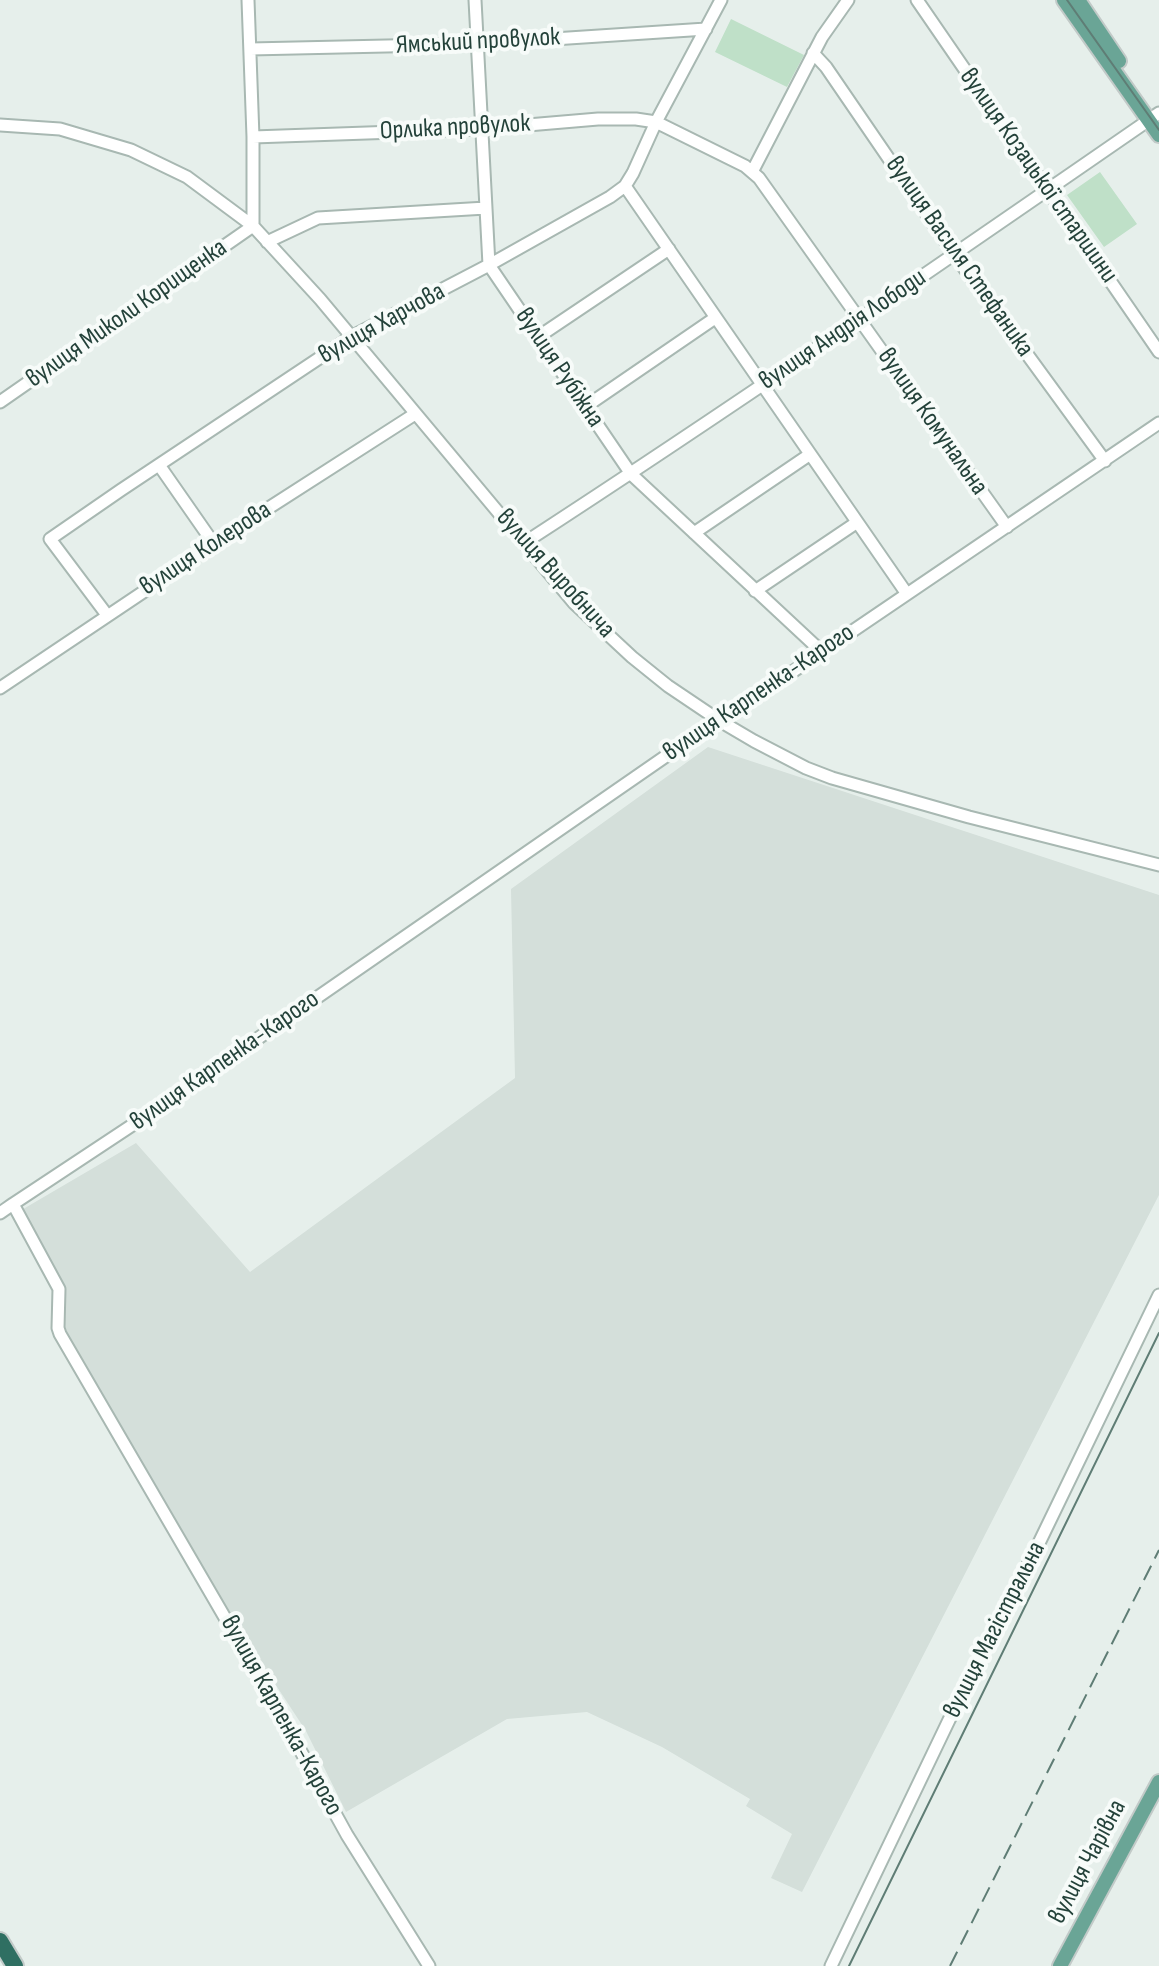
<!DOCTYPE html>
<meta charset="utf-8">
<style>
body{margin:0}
canvas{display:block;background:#e6efeb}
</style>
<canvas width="1159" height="1966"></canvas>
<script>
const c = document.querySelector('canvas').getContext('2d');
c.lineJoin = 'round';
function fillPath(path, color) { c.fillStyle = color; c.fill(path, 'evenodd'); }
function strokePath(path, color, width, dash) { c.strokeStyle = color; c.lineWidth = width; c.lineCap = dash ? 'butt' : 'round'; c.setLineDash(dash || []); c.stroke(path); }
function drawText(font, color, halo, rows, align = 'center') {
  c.font = font + ' "Sofia Sans Condensed",sans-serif'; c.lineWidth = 8; c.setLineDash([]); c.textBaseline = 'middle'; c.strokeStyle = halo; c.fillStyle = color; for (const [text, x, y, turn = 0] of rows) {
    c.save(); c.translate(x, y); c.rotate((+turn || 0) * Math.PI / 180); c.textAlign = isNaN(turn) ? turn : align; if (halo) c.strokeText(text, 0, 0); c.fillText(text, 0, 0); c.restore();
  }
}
fillPath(new Path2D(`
 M708,747l451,148v300l-357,697 -31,-14 21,-44 -46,-28 4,-7 -88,-52 -75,-35 -80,7 -161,93 -40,-81 -147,-224 -95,-164 -4,-35 -27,-58 -20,-35 123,-72 114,129 265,-194 -4,-189z`), '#d4dfda');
fillPath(new Path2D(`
 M731,19l73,36 -17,32 -72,-35z
 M1100,172l37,52 -33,23 -37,-52z`), '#bfe0c8');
const minor = new Path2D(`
 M248,0l5,137v89
 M475,0l14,265 142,209 191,178
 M917,0l242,352
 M250,49l227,-5 229,-15
 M813,53l13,14 128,187 151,207
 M0,125l60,4 71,21 56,27 66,49 67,73 254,304 58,54 36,29 52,35 34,20 52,27 26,10 137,39 190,48
 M253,137l228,-8 117,-10h38l20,3 89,44 14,12 248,349
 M752,172l70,-135 26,-37
 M625,186l282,408
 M267,242l51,-24 168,-10
 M538,337l131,-88
 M0,402l253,-176
 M585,407l130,-89
 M159,465l55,79
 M694,533l115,-78
 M524,543c214,-139 425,-285 635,-430
 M755,591l101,-68
 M107,615l-57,-76 71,-49 230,-153 138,-72 121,-68 15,-11 8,-13 23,-51 65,-122
 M0,688l267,-179 148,-95
 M0,1213l13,-9
 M429,1966l-82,-131 -80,-145 -207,-356 -2,-6 1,-39 -46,-85 127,-84 568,-393 12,-6 439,-298
 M831,1966l118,-246 91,-179 119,-246`);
const major = new Path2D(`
 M1064,0l95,135
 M1078,0l41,61
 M1060,1966l99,-184`);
const highway = new Path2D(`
 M0,1941l15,25`);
strokePath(minor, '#a8b8b2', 15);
strokePath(major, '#c2cac8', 18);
strokePath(highway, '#c2cac8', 20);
strokePath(minor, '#fff', 11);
strokePath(major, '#6aa596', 14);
strokePath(highway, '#2f6f62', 16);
strokePath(new Path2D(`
 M1067,0l92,130
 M849,1966l310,-633`), '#5f7d75', 2);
strokePath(new Path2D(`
 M950,1966l209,-416`), '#5f7d75', 2, [16, 8]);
drawText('26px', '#24423a', '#f7fbf9', [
 ["Ямський провулок",478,42,-3],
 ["Орлика провулок",455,128,-3],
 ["вулиця Козацької старшини",1038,176,55],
 ["вулиця Василя Стефаника",959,257,55],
 ["вулиця Миколи Корищенка",127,314,-35],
 ["вулиця Харчова",382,324,-29],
 ["вулиця Андрія Лободи",843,330,-34],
 ["вулиця Рубіжна",559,368,56],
 ["вулиця Комунальна",932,422,55],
 ["вулиця Колерова",206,549,-33],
 ["вулиця Виробнича",555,574,48],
 ["вулиця Карпенка-Карого",759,693,-34],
 ["вулиця Карпенка-Карого",225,1061,-35],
 ["вулиця Магістральна",995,1630,-63],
 ["вулиця Карпенка-Карого",281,1716,61],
 ["вулиця Чарівна",1088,1862,-62]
]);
</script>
